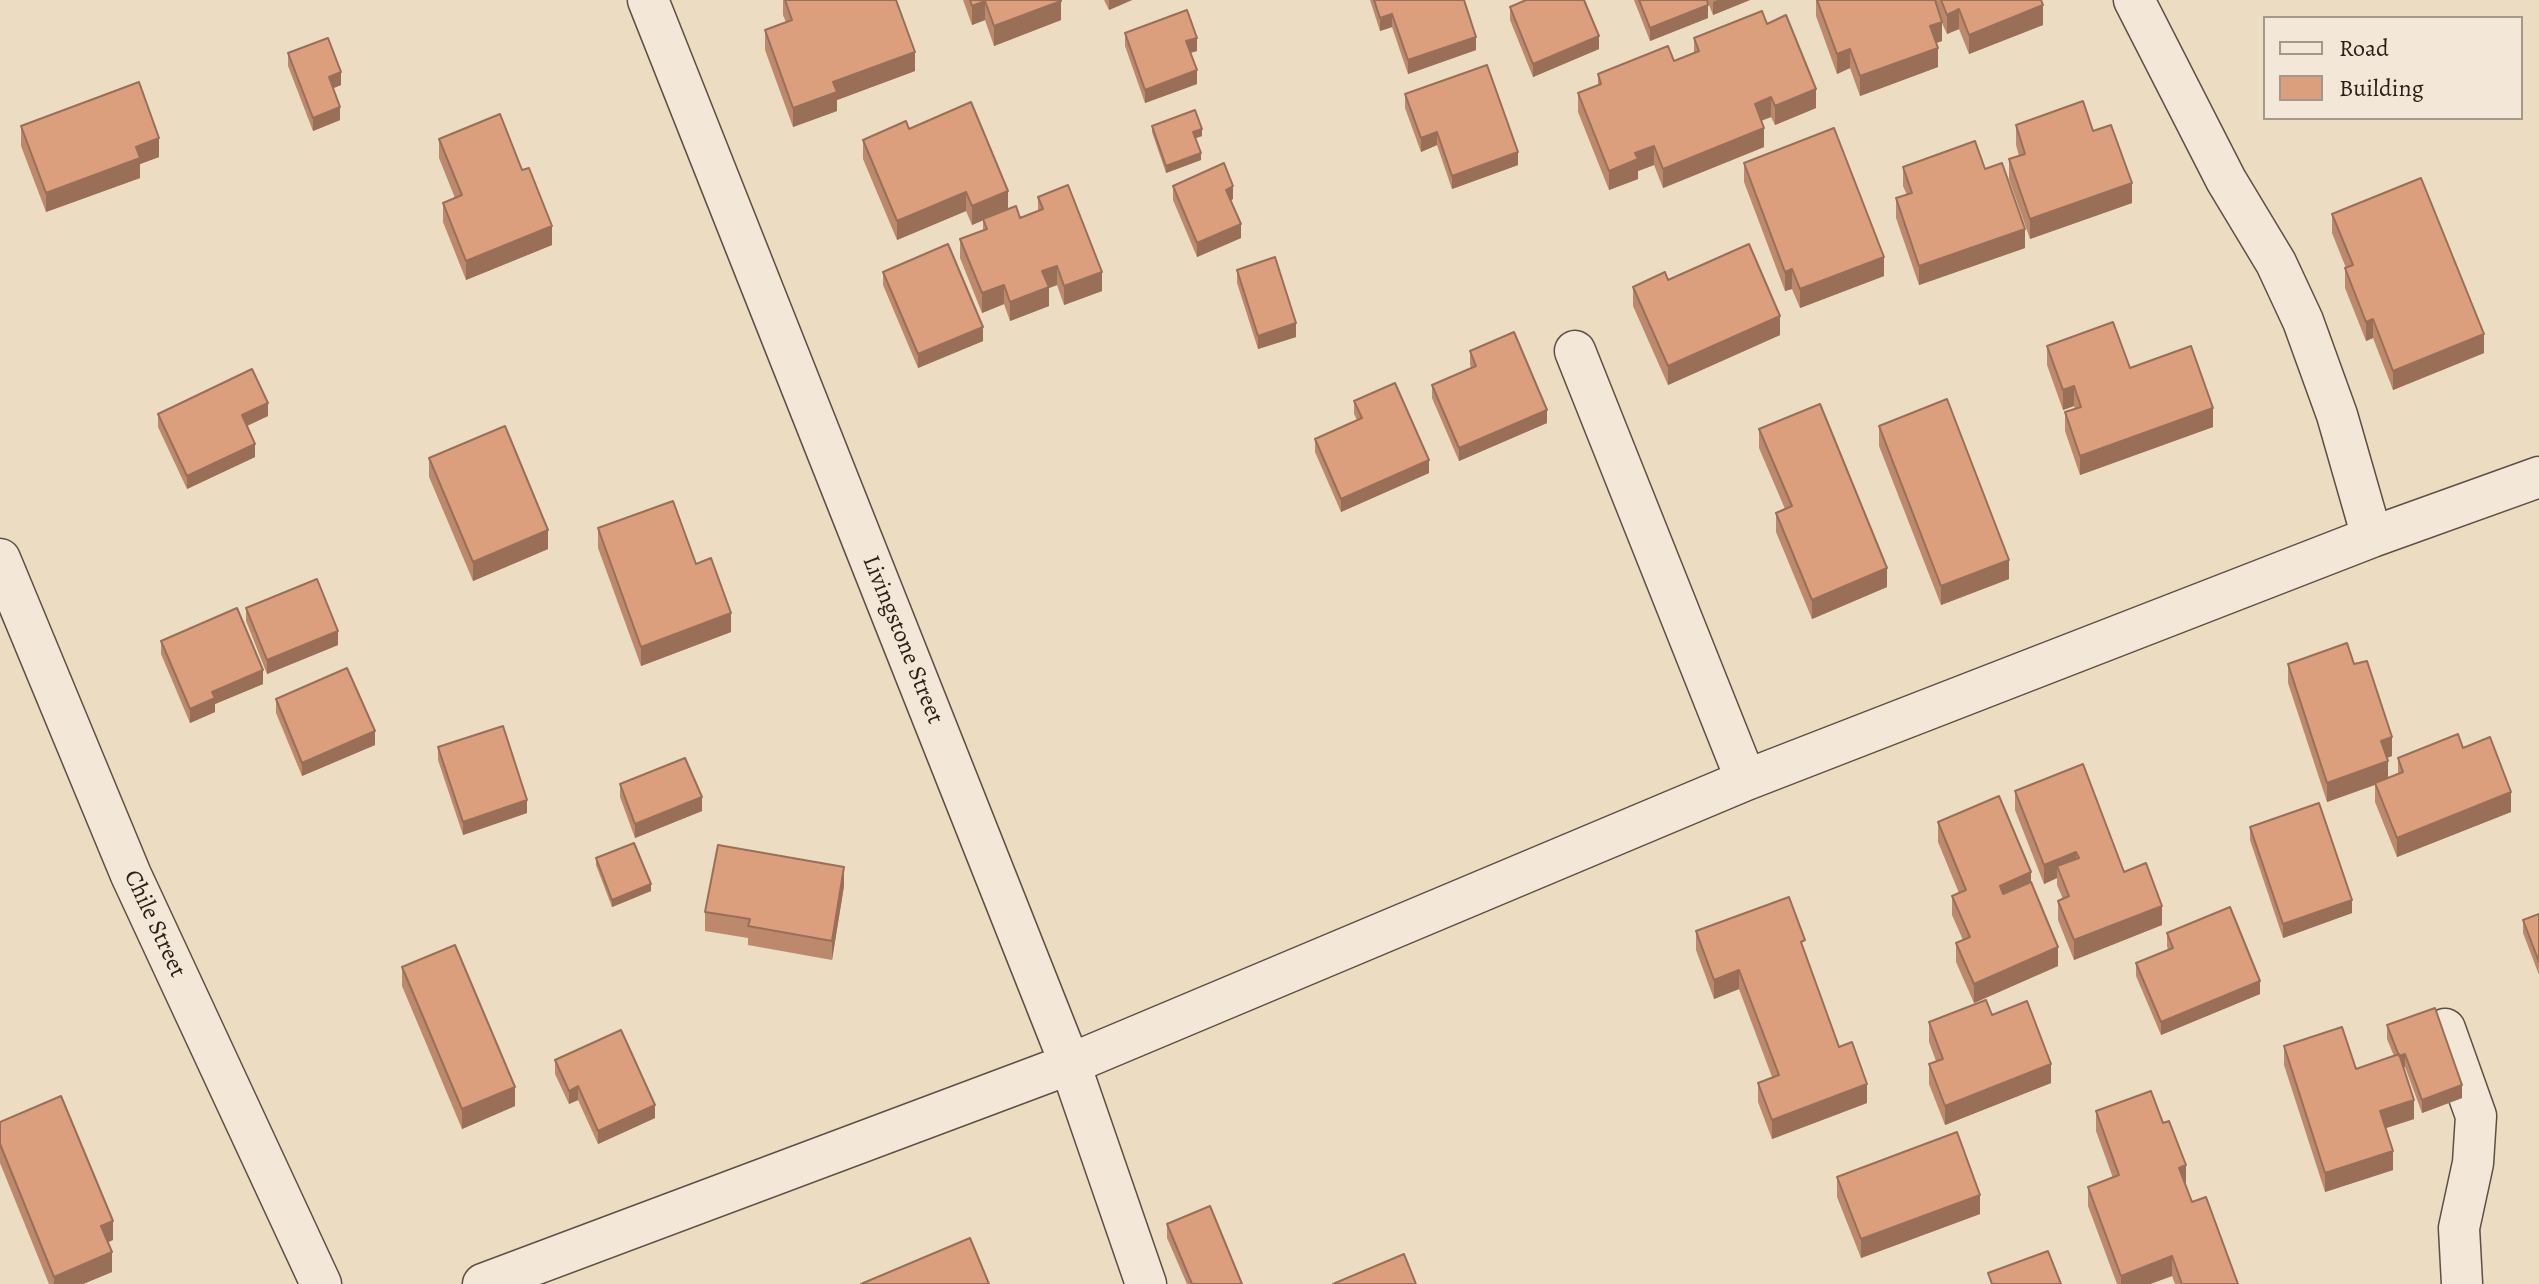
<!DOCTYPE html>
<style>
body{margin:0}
#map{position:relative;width:2539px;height:1284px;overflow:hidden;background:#ecdcc1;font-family:Alegreya,serif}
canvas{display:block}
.legend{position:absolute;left:2263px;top:16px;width:260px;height:104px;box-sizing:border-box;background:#f3e8d7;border:2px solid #a4988b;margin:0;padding:10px 14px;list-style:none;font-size:24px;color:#2d2019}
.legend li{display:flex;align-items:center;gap:16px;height:40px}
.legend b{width:40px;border:2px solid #a4988b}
</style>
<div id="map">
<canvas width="2539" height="1284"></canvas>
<ul class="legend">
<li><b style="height:10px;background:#f3e8d7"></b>Road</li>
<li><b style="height:22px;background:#db9f7e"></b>Building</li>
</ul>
</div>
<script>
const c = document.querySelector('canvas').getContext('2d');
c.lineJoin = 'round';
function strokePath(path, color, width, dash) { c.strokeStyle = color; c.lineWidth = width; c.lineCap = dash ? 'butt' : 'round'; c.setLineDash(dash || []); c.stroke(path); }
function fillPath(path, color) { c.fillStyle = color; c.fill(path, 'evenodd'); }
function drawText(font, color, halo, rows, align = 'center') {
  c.font = font + ' Alegreya,serif'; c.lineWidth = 6; c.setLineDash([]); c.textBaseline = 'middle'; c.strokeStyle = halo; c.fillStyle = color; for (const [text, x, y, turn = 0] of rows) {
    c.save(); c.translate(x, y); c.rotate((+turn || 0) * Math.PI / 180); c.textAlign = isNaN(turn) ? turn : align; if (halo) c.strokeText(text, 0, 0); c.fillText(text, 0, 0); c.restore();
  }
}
const street = new Path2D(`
 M648,0l422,1064 76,220
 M2134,0l92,180 50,83 27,58 34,94 35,122
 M1575,351l171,429
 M0,559l131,316 190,409
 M2445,1029l31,87 -3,47 -14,65 3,56
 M483,1284l587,-220 676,-284 626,-243 167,-60`);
strokePath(street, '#5d4f43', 43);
strokePath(street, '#f3e8d7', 40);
fillPath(new Path2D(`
 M783,0h113l19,71 -78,29v11l-44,16 -28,-77v-20l21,-8 -3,-7z
 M963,0h98v20l-67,26 -9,-26 -13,5z
 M1104,0h28l-23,10z
 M1370,0h94l12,50 -68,24 -16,-47 -12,4z
 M1634,0h73l1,18 -58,23z
 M1707,0h43l-37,15z
 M1816,0h225l2,25 -74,29 -10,-25 -12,5 -5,-11v18l-6,2 2,24 -78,29 -10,-28 -13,6 -21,-58z
 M1510,7l89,42 -66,28 -23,-57z
 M1767,24l49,84 -41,17 -4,-8 -10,4 3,26 -101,41 -9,-23 -16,6v8l-29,11 -31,-78v-19l20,-8v-11l76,-13 20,-8v-15z
 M1125,33l72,18 -7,2 7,31 -52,19 -20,-57z
 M288,53l53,32 -8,3 7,32 -27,11 -25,-65z
 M1405,94l113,71 -66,24 -15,-44 -16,7 -16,-44z
 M2016,125l77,6 39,72 -102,36 -21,-60v-20l10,-3 -3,-11z
 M21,126l138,31 -19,7v14l-94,34 -25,-66z
 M1152,126l50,10 -6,2 5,22 -35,13 -14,-41z
 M909,129l111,89 18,-7v-14l64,94 -38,14 -7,-20 -8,3v18l-39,15 -6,-17 -22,9 -22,-55v-19l23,-9v-10l-11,5 -6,-14 -69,29 -34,-81v-19z
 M439,139l113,106 -86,35 -23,-58v-19l12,-5 -16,-40z
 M1744,163l140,113 -84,32 -8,-19 -7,2 -41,-109z
 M1903,167l82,2 40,79 -106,37 -23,-67v-20l11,-3 -4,-9z
 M1173,186l60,13 -2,1 10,38 -44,19 -24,-57z
 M2332,214l152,139 -91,37 -20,-52 -7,3 -21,-53v-20h1l-14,-35z
 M1237,270l59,67 -38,12 -21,-66z
 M883,272l100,69 -65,27 -35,-83z
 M1668,280l112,55 -112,50 -35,-79v-19z
 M2047,346l83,22 83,59 -133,48 -15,-44v-19l10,-3 -1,-3 -11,4 -16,-45z
 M1470,351l77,72 -88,38 -27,-63v-13l39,-17 -1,-4z
 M1354,401l75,72 -88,39 -26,-60v-13l42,-19 -3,-6z
 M158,414l110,2 -21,10 8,31 -68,32 -29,-62z
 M1879,426l130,153 -68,26 -62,-159z
 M1759,429l128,158 -75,32 -36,-87v-19l9,-4 -26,-61z
 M429,458l119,91 -75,32 -44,-104z
 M598,528l133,104 -90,34 -43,-118z
 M246,608l92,37 -71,29 -21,-53z
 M161,641l102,43 -48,20v8l-25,11 -29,-69z
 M2288,664h66l38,92 -5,2 1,20 10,-4v-16l65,-10 48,64 -114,45 -22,-55v-17l-48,17 -39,-119z
 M276,699l99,46 -73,31 -26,-63z
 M438,747l89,66 -64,22 -25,-75z
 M620,784l82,27 -67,27 -15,-41z
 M2015,791l109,81 38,53 -88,35 -16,-40v-19l5,-2 -6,-14v-7l-13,6 -29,-74z
 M1938,822l93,60 27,84 -84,37 -18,-41v-19l7,-3 -11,-25v-19l7,-3 -21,-51z
 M2250,827l102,86 -69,25 -33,-98z
 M596,858l55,33 -39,16 -16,-42z
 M844,886l-12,74 -84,-15v-7l-43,-7v-19z
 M2539,914v61l-16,-42v-13z
 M1696,931l109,21 34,95 28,56 -95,36 -14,-37v-19l14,-6 -33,-88 -25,10 -18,-49z
 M2167,933l93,61 -99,41 -25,-59v-13l32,-13 -1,-4z
 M402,967l113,139 -53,23 -60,-143z
 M1992,1015l59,68 -106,42 -16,-41v-20l7,-3 -7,-19v-20z
 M2387,1025l75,73 -40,15 -17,-46 -2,1 11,51 -28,9 7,42 -68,22 -41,-127v-19l72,23 38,-13 -7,-17z
 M555,1060l100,58 -57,26 -20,-44 -9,4 -14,-30z
 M2096,1111l67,12 29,79 46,82h-63l-3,-8 -22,8h-33l-29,-78v-19l25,-9 -17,-47z
 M0,1122l113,118 -5,2 4,30 -29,12h-34l-49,-121z
 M1837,1177l143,37 -119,44 -24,-61z
 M1167,1224l75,60h-55l-20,-46z`), '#bc896c');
fillPath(new Path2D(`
 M1109,0h23l-23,10z
 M1717,0h33l-37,15v-13z
 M985,1v19l-13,5v-19z
 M1061,1v19l-67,26v-20z
 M1708,5v13l-58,23v-13z
 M2043,5v20l-74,29v-19z
 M1959,9v20l-12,5v-19z
 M1392,14v13l-12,4v-13z
 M1942,22v19l-12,4v-19z
 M1599,36v13l-66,28v-13z
 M1476,37v13l-68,24v-14z
 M1197,38v13l-11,3v-13z
 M1938,48v19l-78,29v-20z
 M1850,49v19l-13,6v-20z
 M915,52v19l-78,29v11l-44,16v-19l40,-26z
 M1197,70v14l-52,19v-13z
 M341,72v13l-12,5v-13z
 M1816,89v19l-41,17v-19z
 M1771,97v20l-16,6v-19z
 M340,107v13l-27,11v-13z
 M1764,128v19l-101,41v-19z
 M1202,129v7l-9,3v-7z
 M1437,132v13l-16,7v-14z
 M159,138v19l-19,7v14l-94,34v-19l90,-46z
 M1654,146v19l-16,6v8l-29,11v-19l26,-18z
 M1518,152v13l-66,24v-13z
 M1201,153v7l-35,13v-7z
 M2132,183v20l-102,36v-20z
 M1233,186v13l-7,4v-13z
 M1008,191v19l-36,15v-19z
 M966,192v19l-69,29v-19z
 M1241,224v14l-44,19v-14z
 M552,226v19l-86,35v-19z
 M2025,229v19l-106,37v-19z
 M1884,257v19l-84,32v-19z
 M1057,266v19l-8,3v18l-39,15v-19l32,-31z
 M1792,269v20l-7,2v-19z
 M1102,272v19l-38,14v-19z
 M1004,285v19l-22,9v-20z
 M1780,316v19l-112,50v-19z
 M2373,319v19l-7,3v-19z
 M1296,323v14l-38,12v-13z
 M983,327v14l-65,27v-14z
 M2484,334v19l-91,37v-19z
 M2074,386v20l-11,4v-20z
 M268,403v13l-26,12v-13z
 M2213,408v19l-133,48v-19z
 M1547,410v13l-88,38v-13z
 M255,444v13l-68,32v-13z
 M1429,460v13l-88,39v-13z
 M548,530v19l-75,32v-19z
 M2009,560v19l-68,26v-19z
 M1887,568v19l-75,32v-19z
 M731,613v19l-90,34v-19z
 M338,631v14l-71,29v-14z
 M263,670v14l-48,20v8l-25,11v-14l22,-17z
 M375,731v14l-73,31v-13z
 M2392,737v19l-11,4v-19z
 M2388,761v19l-61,22v-19z
 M2511,792v20l-114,45v-19z
 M702,797v14l-67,27v-14z
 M527,800v13l-64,22v-13z
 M2076,852v19l-19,-5v12l-13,6v-19z
 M844,867v19l-12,74v-19z
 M2031,872v19l-31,14v-19z
 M651,884v7l-39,16v-7z
 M2352,900v13l-69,25v-14z
 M2162,906v19l-88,35v-20z
 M2058,947v19l-84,37v-19z
 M1739,970v19l-25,10v-19z
 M2260,981v13l-99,41v-13z
 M2405,1054v13l-6,2v-13z
 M2051,1064v19l-106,42v-19z
 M1867,1084v19l-95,36v-19z
 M2462,1085v13l-40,15v-13z
 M578,1086v14l-9,4v-13z
 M515,1087v19l-53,23v-20z
 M2414,1100v19l-34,11v-19z
 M655,1105v13l-57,26v-13z
 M2393,1151v19l-68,22v-19z
 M2186,1165v19l-7,-16z
 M1980,1195v19l-119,44v-19z
 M113,1221v19l-12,5v-19z
 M112,1252v20l-29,12h-29v-7z
 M2172,1256v20l-22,8h-29v-8z`), '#996f58');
const building = new Path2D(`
 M785,0h111l19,52 -82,30 4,10 -44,16 -28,-78 27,-10z
 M970,0h91v1l-67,25 -9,-25 -13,5z
 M1374,0h90l12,37 -68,23 -16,-46 -12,4z
 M1526,0h58l15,36 -66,28 -23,-57z
 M1639,0h68l1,5 -58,23z
 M1817,0h118l7,22 -12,4 8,22 -78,28 -10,-27 -13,5z
 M1941,0h100l2,5 -74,30 -10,-26 -12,6z
 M1187,10l10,28 -11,3 11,29 -52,20 -20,-57z
 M1762,11l5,13 19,-9 30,74 -41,17 -4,-9 -16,7 9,24 -101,41 -9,-23 -19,7 3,6 -29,12 -31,-78 23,-9 -3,-10 70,-28 6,15 25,-10 -5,-13z
 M328,38l13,34 -12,5 11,30 -27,11 -25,-65z
 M1487,65l31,87 -66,24 -15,-44 -16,6 -16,-44z
 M139,82l20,56 -23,9 4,11 -94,35 -25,-67z
 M2083,101l10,30 18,-6 21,58 -102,36 -21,-60 16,-5 -9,-29z
 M971,102l37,89 -36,15 -6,-14 -69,29 -34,-81 43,-19 3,8z
 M1195,110l7,19 -9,3 8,21 -35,13 -14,-40z
 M500,114l22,56 7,-2 23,58 -86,35 -23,-58 19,-8 -23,-56z
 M1834,128l50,129 -84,32 -8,-20 -7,3 -41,-109z
 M1975,141l10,28 17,-6 23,66 -106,37 -23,-68 16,-5 -9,-26z
 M1224,163l9,23 -7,4 15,34 -44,19 -24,-57z
 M2421,178l63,156 -91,37 -20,-52 -7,3 -21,-54 8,-3 -21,-51z
 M1068,185l34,87 -38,14 -7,-20 -15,5 7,16 -39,15 -6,-17 -22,8 -22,-54 27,-10 -4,-10 33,-13 4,12 23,-9 -5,-12z
 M948,244l35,83 -65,27 -35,-82z
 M1749,244l31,72 -112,50 -35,-79 32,-15 3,8z
 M1275,257l21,66 -38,13 -21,-66z
 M2113,322l17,46 61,-22 22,62 -133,48 -15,-44 16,-5 -7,-21 -11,4 -16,-44z
 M1514,332l33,78 -88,38 -27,-63 44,-19 -6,-15z
 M252,369l16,34 -26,12 13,29 -68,32 -29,-62z
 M1395,383l34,77 -88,39 -26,-60 47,-21 -8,-17z
 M1947,399l62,161 -68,26 -62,-160z
 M1820,404l67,164 -75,32 -36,-87 16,-7 -33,-77z
 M505,426l43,104 -75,32 -44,-104z
 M673,501l23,63 15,-6 20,55 -90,34 -43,-119z
 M317,579l21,52 -71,29 -21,-52z
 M237,608l26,62 -51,22 3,6 -25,11 -29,-68z
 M2347,643l7,21 13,-3 25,76 -11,4 7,20 -61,22 -39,-119z
 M347,668l28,63 -73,32 -26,-64z
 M503,726l24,74 -64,22 -25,-75z
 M2458,734l5,14 27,-11 21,55 -114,46 -22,-55 28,-11 -5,-14z
 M685,758l17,39 -67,27 -15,-40z
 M2083,764l41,108 22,-9 16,43 -88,34 -16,-39 11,-5 -12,-30 22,-8 -3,-6 -32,13 -29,-74z
 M1999,796l32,76 -31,14 3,8 28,-12 27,65 -84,37 -18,-41 14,-6 -18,-41 14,-6 -28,-68z
 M2319,803l33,97 -69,24 -33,-97z
 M634,843l17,41 -39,16 -16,-42z
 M718,845l126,22 -12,74 -84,-15 2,-7 -45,-7z
 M1789,897l16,43 -4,2 38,105 13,-5 15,42 -95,36 -14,-37 21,-8 -40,-105 -25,10 -18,-49z
 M2230,907l30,74 -99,41 -25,-59 37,-15 -6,-15z
 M2539,914v48l-16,-42z
 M455,945l60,142 -53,22 -60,-142z
 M1986,1000l6,15 35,-14 24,63 -106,42 -16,-42 14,-5 -14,-37z
 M2435,1008l27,77 -40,15 -17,-46 -6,2 -12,-31z
 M2342,1027l14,42 43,-15 15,46 -34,11 13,40 -68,22 -41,-127z
 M621,1030l34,75 -57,26 -20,-45 -9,5 -14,-31z
 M2151,1091l12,32 6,-2 17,44 -7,3 13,34 14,-5 32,87h-56l-10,-28 -51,20 -33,-89 31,-12 -23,-64z
 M61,1096l52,125 -12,5 11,26 -58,25 -54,-133v-22z
 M1957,1132l23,63 -119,44 -24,-62z
 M1210,1206l32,78h-50l-25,-60z
 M970,1238l19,46h-128z
 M2048,1251l13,33h-69l-4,-11z
 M1404,1254l12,30h-83z`);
fillPath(building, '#db9f7e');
strokePath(building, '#996f58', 2);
drawText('24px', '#2d2019', '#f3e8d7', [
 ["Livingstone Street",902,640,68],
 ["Chile Street",154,924,65]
]);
</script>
